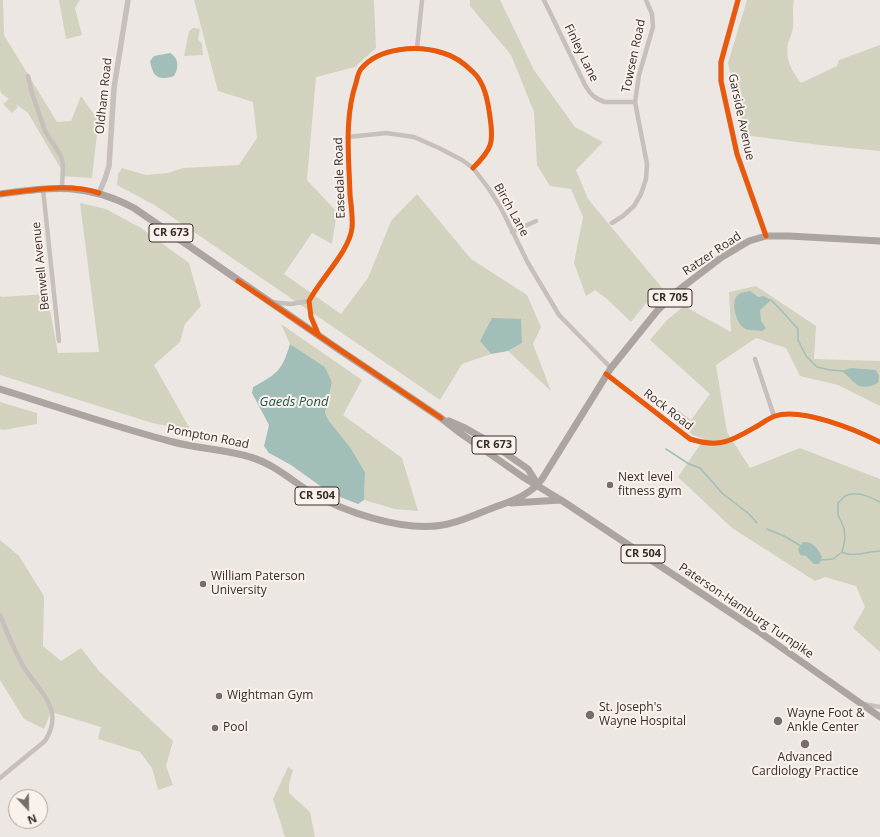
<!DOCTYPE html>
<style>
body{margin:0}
#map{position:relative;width:880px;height:837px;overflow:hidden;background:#ede7e4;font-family:"Open Sans",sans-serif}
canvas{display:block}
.north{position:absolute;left:8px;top:789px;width:40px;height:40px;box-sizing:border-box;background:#f9f1ec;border:1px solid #aca29f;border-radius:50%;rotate:158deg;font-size:11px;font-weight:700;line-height:16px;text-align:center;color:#382c2b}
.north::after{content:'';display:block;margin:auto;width:14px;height:18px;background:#776d6c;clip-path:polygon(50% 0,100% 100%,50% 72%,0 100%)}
</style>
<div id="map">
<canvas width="880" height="837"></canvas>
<div class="north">N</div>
</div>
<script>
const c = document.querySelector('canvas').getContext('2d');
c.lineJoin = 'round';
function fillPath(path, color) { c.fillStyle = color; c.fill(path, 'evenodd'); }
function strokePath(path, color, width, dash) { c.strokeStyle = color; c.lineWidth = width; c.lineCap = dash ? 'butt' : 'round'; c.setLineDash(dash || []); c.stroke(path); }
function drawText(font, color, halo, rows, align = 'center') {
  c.font = font + ' "Open Sans",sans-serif'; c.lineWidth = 4; c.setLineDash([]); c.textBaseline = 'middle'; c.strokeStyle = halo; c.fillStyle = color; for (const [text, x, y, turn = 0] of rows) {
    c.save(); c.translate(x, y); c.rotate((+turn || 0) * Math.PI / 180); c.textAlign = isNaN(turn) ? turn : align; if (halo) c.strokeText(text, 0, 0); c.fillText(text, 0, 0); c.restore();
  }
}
fillPath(new Path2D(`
 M0,0h3l1,35 53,87 14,-1 10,-25 15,21h3l-7,61 -31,-2v-7l-33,-56 -12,-9 2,3 -6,6 -9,-9 6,-5 -8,-6 -1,-5z
 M59,0h21l-5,8 7,27 -16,4z
 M194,0h180l2,48 -21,19 -39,10 -9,103 30,32 -5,32 -20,-11 -28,41 57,40 27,-36 23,-57 26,-27 54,65 56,36 14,32 -8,17 18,47 -43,-40 14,-8 -2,-24 -9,1 -31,21 11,13 -29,10 -22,36 -284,-194 -39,-21 1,-11 4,-6 24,7 22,-2 15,-5 56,-3 18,-27 -4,-36 -35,-11z
 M470,0h30l34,70 41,57 28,15 -27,28 12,29 75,90 -16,13 -16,20 -24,-23 -12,-9 -9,6 -12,-33 9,-46 -12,-28 -21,-3 -13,-21 -3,-53 -23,-57 -41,-49z
 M747,0h47c-2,9 0,19 -1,28 -1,5 -3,10 -5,15 -3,16 3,27 13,40l36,-17 2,-6 41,-15v106l-60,-6 -77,-10 -15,-72z
 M193,28l7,1 -2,10 4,5 1,11 -19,1 5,-25z
 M80,203l26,6 35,19 48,35 12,43 -16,18 -5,18 -26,23 35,62v3l-37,-7 -152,-48v-80l1,2 46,-3 11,59 41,-1z
 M756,286l60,40 -2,33 66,2v45l-42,-21 -38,-9 -14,-28 -30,-10 -40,27 11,67 23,36 50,-20 80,31v173l-27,-24 12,-21 -9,-21 -31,-9 -10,4 -83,-53 -54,-51 26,-38 -11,-4 -22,-18 7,-7 13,10 19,-26 -60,-54 17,-20 17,-14 47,26 -2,-40z
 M281,324l81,56 -19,35 59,43 16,53 -23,-2 -31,-9 1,-28 -15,-25 -21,-26 -4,-8 7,-31 -7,-15 -35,-23z
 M0,402l37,11v11l-34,6 -3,-1z
 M0,540l19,16 25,40 -1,50 18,15 20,-13 18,23 74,70 -7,25 7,19 -15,5 -6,-22 -12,-16 -42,-13 3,-12 -50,-15 -7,17 -20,-10 -24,-39z
 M288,767l5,3 -4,14v9l21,19 5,25h-30l-12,-38z`), '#d2d2bf');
fillPath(new Path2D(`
 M170,53c9,5 9,15 4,23 -16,5 -21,1 -24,-15l4,-5z
 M750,291l8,6 6,-1 7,4 -11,10 1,11 5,7 -4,3c-5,-1 -14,0 -18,-3 -8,-5 -14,-27 -6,-33 3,-3 8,-3 12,-4z
 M492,318l29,1 1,24 -14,8 -17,3 -11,-13z
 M290,344l35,23 7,15 -7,31 4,8 21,26 15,25 -1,28 -6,4 -28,-11 -39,-28 -22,-12 -5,-7 5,-21 -17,-32 1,-6c24,-13 29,-16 37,-43z
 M851,368l25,2 3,6 -1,7c-20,9 -21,1 -36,-12z
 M803,542c10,-1 15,7 19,15l-3,7h-5l-8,-8 -6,-1 -2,-6z`), '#a1beb9');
strokePath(new Path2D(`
 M771,300l8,8 19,21v11l8,16 11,11 13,3 13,1
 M666,449l23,15 11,4 23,26 25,19 9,10
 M767,529l17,7 17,10
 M842,552c10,6 26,-1 38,-1
 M821,560l12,-1 9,-7 3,-13 -1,-11 -6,-13v-12c2,-2 5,-5 7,-7 11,-6 25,1 35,6`), '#a1beb9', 1.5);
strokePath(new Path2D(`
 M544,0l41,85c5,9 10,14 20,17h30
 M417,49l5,-49
 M28,76l3,14 14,41 16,25 2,8 -1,24
 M348,137l38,-4 28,4 25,11 23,12 11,8 16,21 12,19 27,55 31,52 52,53
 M43,189l16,152
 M612,223l11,-7 11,-10 7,-12 5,-15 1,-15 -12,-62 4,-27 14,-48 -1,-13 -6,-14
 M512,232l24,-11
 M271,302l20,2 18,-3
 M318,334l-7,-17 -2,-16c12,-23 40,-49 43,-73 1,-11 -1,-23 -2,-33 -1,-37 -6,-77 6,-112 1,-4 2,-10 5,-14 18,-22 57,-24 82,-16 11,3 22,11 30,19 12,11 15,30 17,45 4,26 2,32 -17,51
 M755,359l19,57
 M606,374l84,65c31,10 43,1 69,-14 5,-3 10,-7 16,-9 26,-9 81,14 105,26
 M0,615c7,18 14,34 23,51 15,25 43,42 22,75l-45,37
 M864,704l16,3`), '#c7bfbc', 4.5);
strokePath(new Path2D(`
 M738,0l-17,62v19l16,73 29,82
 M99,193l6,-14 4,-13 5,-78 14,-88`), '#c7bfbc', 5.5);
strokePath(new Path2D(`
 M0,194c52,-7 86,-12 134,14l207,143 100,67 19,15 63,44 41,25 191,127 125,88
 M0,389c58,18 115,38 173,53 26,7 52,7 77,15 22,6 41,23 60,35 34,20 93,40 133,33 14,-2 29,-9 42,-14 22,-9 43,-13 57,-32l69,-111 46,-57 19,-19 46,-35 27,-16 17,-5h23l91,5
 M449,421l16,7 23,13 40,28 10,16
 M511,503l50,-3`), '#aca4a1', 7);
strokePath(new Path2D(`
 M738,0l-17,62v19l16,73 29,82
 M0,194c32,-4 68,-11 99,-1
 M238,281l203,137
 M319,336l-8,-19 -2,-16c12,-23 40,-49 43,-73 1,-11 -1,-23 -2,-33 -1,-37 -6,-77 6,-112 1,-4 2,-10 5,-14 18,-22 57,-24 82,-16 11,3 22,11 30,19 12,11 15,30 17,45 4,26 2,32 -17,51
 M606,374l84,65c31,10 43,1 69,-14 5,-3 10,-7 16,-9 26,-9 81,14 105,26`), '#e8590c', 5);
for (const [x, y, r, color] of [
 [610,485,4,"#776d6c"],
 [203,584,4,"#776d6c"],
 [219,696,4,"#776d6c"],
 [590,715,5,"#776d6c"],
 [778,721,5,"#776d6c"],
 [215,728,4,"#776d6c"],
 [805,744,5,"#776d6c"]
]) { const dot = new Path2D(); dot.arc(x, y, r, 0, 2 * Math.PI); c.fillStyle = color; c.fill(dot); strokePath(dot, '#f9f1ec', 1.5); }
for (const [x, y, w] of [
 [171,233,44],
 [670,298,44],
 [494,445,44],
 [317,496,44],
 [643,554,44]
]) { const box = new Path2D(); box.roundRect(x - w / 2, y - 9, w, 18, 3); c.fillStyle = '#f9f1ec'; c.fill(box); strokePath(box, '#382c2b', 1); }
drawText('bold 11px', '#382c2b', null, [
 ["CR 673",171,233],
 ["CR 705",670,298],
 ["CR 673",494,445],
 ["CR 504",317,496],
 ["CR 504",643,554]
]);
drawText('12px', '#382c2b', '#f9f1ec', [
 ["Finley Lane",581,53,64],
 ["Towsen Road",634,56,-78],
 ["Oldham Road",104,96,-84],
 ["Garside Avenue",741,117,78],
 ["Easedale Road",340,178,-92],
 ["Birch Lane",511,210,61],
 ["Ratzer Road",712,254,-34],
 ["Benwell Avenue",41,266,-96],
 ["Rock Road",668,410,38],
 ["Pompton Road",208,437,11],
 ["Paterson-Hamburg Turnpike",746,611,34]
]);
drawText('12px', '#382c2b', '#f9f1ec', [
 ["Next level",618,478],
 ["fitness gym",618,492],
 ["William Paterson",211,577],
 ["University",211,591],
 ["Wightman Gym",227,696],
 ["St. Joseph's",599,708],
 ["Wayne Hospital",599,722],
 ["Wayne Foot &",787,714],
 ["Ankle Center",787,728],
 ["Pool",223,728],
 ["Advanced",805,758,"center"],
 ["Cardiology Practice",805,772,"center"]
], 'left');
drawText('italic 13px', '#23574f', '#f9f1ec', [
 ["Gaeds Pond",294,402]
]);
</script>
